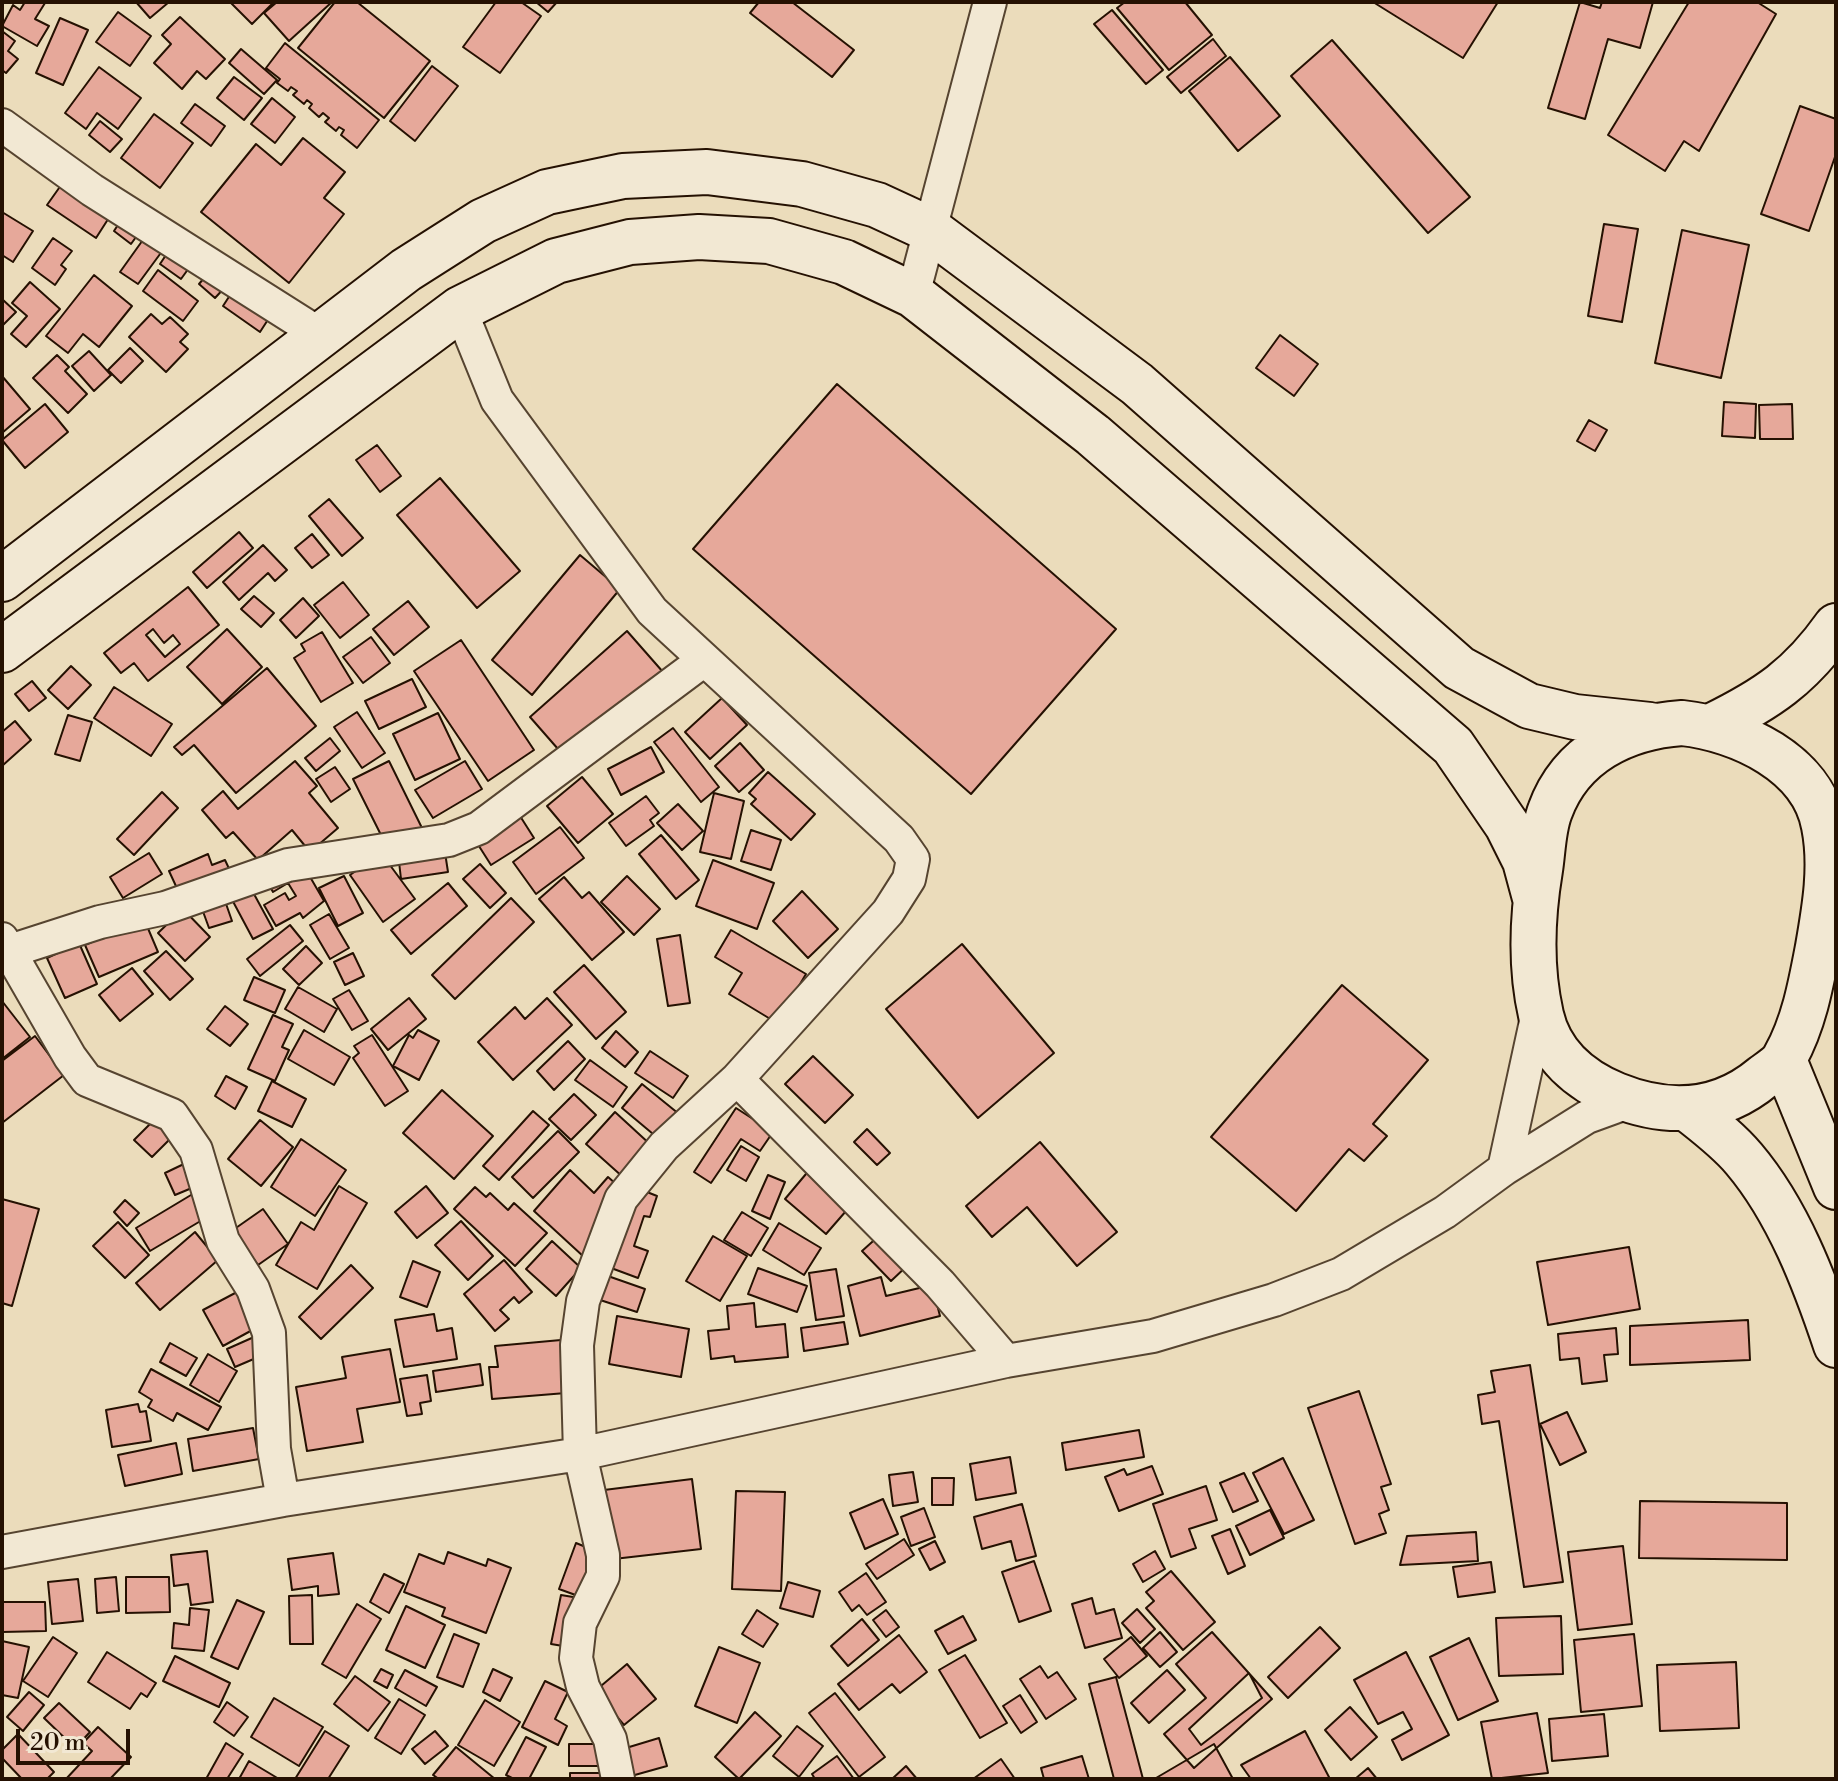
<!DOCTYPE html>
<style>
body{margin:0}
#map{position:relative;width:1838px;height:1781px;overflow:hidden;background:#ebdcbb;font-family:"Libre Bodoni",serif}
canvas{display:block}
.frame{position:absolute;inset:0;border:4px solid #251102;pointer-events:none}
.scale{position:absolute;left:16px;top:1729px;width:114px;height:36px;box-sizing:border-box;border:4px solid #251102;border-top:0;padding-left:10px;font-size:24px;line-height:28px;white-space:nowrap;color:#251102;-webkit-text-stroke:6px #f2e8d3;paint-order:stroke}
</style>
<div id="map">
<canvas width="1838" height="1781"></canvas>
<div class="frame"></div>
<div class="scale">20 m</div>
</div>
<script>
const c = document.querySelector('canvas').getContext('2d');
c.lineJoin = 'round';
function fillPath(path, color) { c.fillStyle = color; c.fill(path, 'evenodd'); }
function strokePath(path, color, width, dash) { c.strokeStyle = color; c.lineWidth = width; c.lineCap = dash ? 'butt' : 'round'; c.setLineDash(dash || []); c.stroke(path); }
const building = new Path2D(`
 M25,2l20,1 -10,16 14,7 -12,20 -35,-20 11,-21 7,5z
 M136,2h33l-19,16z
 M230,2h44l-22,22z
 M277,2h55l-43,39 -25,-28z
 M335,2h22l73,59 -46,57 -86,-70z
 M496,2h25l20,14 -41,57 -37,-26z
 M536,2h21l-9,10z
 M759,2h33l62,48 -22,27 -82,-64z
 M1125,2h60l27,33 -43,35 -52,-62z
 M1373,2h125l-35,56z
 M1580,2l20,6 2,-6h51l-13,46 -32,-9 -23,80 -37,-11z
 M1689,2h68l19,12 -77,137 -15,-10 -19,30 -57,-36z
 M1112,10l51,60 -17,14 -52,-60z
 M118,12l33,24 -21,30 -34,-24z
 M180,17l45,42 -19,20 -9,-8 -15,18 -28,-26 17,-19 -9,-9z
 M60,18l28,12 -25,55 -27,-12z
 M2,31l13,10 -7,10 10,8 -12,14 -4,-3z
 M1213,39l13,17 -45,37 -14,-16z
 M1332,40l138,157 -42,36 -137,-157z
 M285,43l94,77 -22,28 -16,-13 3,-5 -5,-3 -3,4 -11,-9 4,-4 -6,-5 -4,4 -10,-9 3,-4 -5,-4 -3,4 -11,-9 4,-4 -6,-4 -3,4 -11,-8 3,-4 -14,-11z
 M241,49l36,31 -13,14 -35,-31z
 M1230,57l50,59 -42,35 -49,-60z
 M432,66l26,20 -43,55 -25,-20z
 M99,67l42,31 -23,31 -21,-16 -11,16 -21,-16z
 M234,77l28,21 -18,22 -27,-22z
 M272,98l23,19 -20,26 -24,-19z
 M195,104l30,22 -14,20 -30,-23z
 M1800,106l36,13v35l-27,77 -48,-17z
 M154,114l39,29 -33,45 -39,-30z
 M100,121l22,18 -12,13 -21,-17z
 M303,138l42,34 -21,26 20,16 -55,69 -88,-71 55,-68 25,21z
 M64,181l48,32 -16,25 -49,-33z
 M2,212l31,19 -20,31 -11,-7z
 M123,217l18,13 -10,14 -17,-13z
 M1604,224l34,5 -16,93 -34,-6z
 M1682,230l67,15 -28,133 -66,-15z
 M145,237l18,13 -25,34 -18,-12z
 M53,238l19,13 -11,14 5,4 -11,16 -23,-17z
 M172,246l22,15 -13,18 -21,-15z
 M158,270l40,31 -15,20 -40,-30z
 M210,271l16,15 -11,12 -16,-14z
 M94,275l38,31 -33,41 -16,-13 -15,19 -22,-17z
 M30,282l30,27 -34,38 -15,-13 16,-18 -15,-13z
 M234,289l37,26 -11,17 -37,-26z
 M2,299l14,13 -14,14z
 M151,314l11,10 8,-7 18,17 -8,8 8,7 -22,23 -37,-35z
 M1280,335l38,29 -24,32 -38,-28z
 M130,348l13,13 -22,22 -13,-13z
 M89,351l22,24 -17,16 -22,-25z
 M57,355l12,12 -4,4 22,23 -19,19 -35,-35z
 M2,376l28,33 -28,24z
 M837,384l279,245 -145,165 -278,-245z
 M1724,402l32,2 -1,34 -33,-2z
 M45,404l23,28 -43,36 -23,-28z
 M1792,404l1,35h-33l-1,-34z
 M1589,420l18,10 -12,21 -18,-10z
 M377,445l24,31 -21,16 -24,-32z
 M440,478l80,93 -43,37 -80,-93z
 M329,499l34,39 -21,18 -33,-40z
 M239,532l14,16 -46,40 -14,-16z
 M312,534l17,21 -17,13 -17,-20z
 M263,545l24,25 -12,11 -7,-8 -29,27 -16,-18z
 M580,555l40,34 -88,106 -40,-35z
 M343,582l26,33 -29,23 -26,-33z
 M188,587l31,38 -71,56 -14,-18 -13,10 -17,-20zM153,629l11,14 9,-8 7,9 -15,13 -19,-22z
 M254,596l20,17 -13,14 -20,-18z
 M303,598l16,18 -23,22 -16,-18z
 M408,601l21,26 -35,28 -21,-26z
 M227,629l35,38 -40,37 -35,-37z
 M627,631l36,41 -98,85 -35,-40z
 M322,632l31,51 -32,19 -27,-44 11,-7 -4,-7z
 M371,637l19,26 -27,20 -20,-26z
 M461,640l73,110 -46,31 -74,-110z
 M71,666l20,19 -23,24 -20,-19z
 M267,668l49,58 -80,67 -42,-48 -12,10 -8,-8z
 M412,679l14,28 -47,22 -14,-28z
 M32,681l14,17 -17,13 -14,-17z
 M114,687l58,37 -21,32 -57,-38z
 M722,698l25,27 -37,34 -25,-27z
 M357,712l28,41 -23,15 -28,-41z
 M438,713l22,46 -45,21 -22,-46z
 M68,715l24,7 -12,39 -25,-7z
 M15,721l16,19 -29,26v-34z
 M673,728l46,59 -18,15 -47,-60z
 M330,738l10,13 -24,20 -11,-13z
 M740,743l24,27 -25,22 -24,-26z
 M651,747l13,25 -43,23 -13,-26z
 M295,761l22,25 -8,7 29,35 -28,24 -18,-22 -34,30 -25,-28 -7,6 -24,-28 21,-19 15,18z
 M389,761l33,67 -36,17 -33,-66z
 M465,761l17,28 -49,29 -18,-28z
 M335,767l15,22 -19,13 -15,-23z
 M768,772l47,42 -24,26 -40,-36 5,-5 -7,-6z
 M582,777l31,37 -35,29 -31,-37z
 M162,792l16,16 -44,47 -17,-16z
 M714,793l30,8 -13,58 -31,-7z
 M646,796l13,17 -9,7 4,6 -28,20 -17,-23z
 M678,804l25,27 -21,19 -25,-27z
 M520,816l14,22 -43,27 -14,-22z
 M560,827l24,31 -48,36 -23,-32z
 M751,830l30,10 -10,30 -30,-9z
 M661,835l38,45 -23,19 -37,-45z
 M444,846l4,26 -47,7 -3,-26z
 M149,853l13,21 -39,24 -13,-21z
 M381,853l34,46 -32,23 -33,-47z
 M208,854l4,11 13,-5 7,15 -51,22 -12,-26z
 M713,860l61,23 -17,46 -61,-23z
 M302,863l22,38 -21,17 -3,-5 -24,13 -12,-21 21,-12 4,7 7,-4 -8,-13 -15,9 -5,-9z
 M480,864l26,29 -16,15 -27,-29z
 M344,876l19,37 -25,13 -19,-38z
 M627,876l33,33 -26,26 -33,-33z
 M564,877l18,21 7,-6 35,40 -32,28 -53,-61z
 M248,883l25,46 -20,10 -24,-45z
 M448,883l19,23 -56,48 -20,-24z
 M802,891l36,38 -30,29 -35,-37z
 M224,898l8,23 -23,7 -8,-22z
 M511,898l23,24 -79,77 -23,-24z
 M183,909l27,28 -25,24 -27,-28z
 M329,914l20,34 -19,11 -20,-34z
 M144,919l14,33 -59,25 -14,-32z
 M290,925l13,16 -43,35 -13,-17z
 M731,930l75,44 -29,49 -48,-29 13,-21 -27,-16z
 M680,935l10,68 -22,3 -11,-67z
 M79,943l18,41 -32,14 -18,-40z
 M962,944l92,109 -76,65 -92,-109z
 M306,946l16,17 -23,22 -16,-16z
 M166,951l27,28 -23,21 -26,-29z
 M353,953l11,23 -19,9 -11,-23z
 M584,965l42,47 -30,27 -42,-47z
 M132,968l21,26 -33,27 -21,-26z
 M254,977l31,13 -10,23 -31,-13z
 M1342,985l86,75 -55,64 14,12 -23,25 -15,-12 -53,62 -85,-74z
 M298,987l39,22 -13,23 -39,-23z
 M349,990l19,31 -16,9 -19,-31z
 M409,998l17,21 -38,31 -17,-21z
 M547,998l25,27 -59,55 -35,-38 37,-35 10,12z
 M2,1001l28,36 -28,22z
 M225,1006l23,18 -18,22 -23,-17z
 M273,1015l20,9 -11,23 7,3 -14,31 -27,-12z
 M304,1030l46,27 -16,28 -46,-26z
 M418,1030l21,11 -20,39 -26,-14 16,-31 4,3z
 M616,1031l22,21 -13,15 -23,-19z
 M372,1035l36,56 -23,15 -32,-48 6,-5 -5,-7z
 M35,1036l29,39 -62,48v-62z
 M568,1041l17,18 -31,31 -17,-19z
 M650,1051l38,25 -15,22 -38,-25z
 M813,1056l40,39 -28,28 -40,-39z
 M590,1060l37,27 -14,20 -38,-27z
 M226,1076l21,11 -12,22 -20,-13z
 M272,1081l34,18 -14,28 -34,-16z
 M642,1084l37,30 -20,25 -37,-31z
 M442,1090l51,46 -39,43 -51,-46z
 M574,1094l22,21 -25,25 -22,-21z
 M736,1108l37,24 -13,19 -19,-12 -30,44 -17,-11z
 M533,1111l16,14 -50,55 -16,-14z
 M615,1112l37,34 -28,32 -38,-34z
 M159,1115l17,18 -24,24 -18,-17z
 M260,1120l33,27 -32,39 -33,-27z
 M867,1129l23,24 -13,12 -23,-23z
 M558,1131l21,21 -46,46 -21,-21z
 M301,1139l45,31 -31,46 -44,-29z
 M1040,1142l77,90 -40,34 -50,-59 -35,30 -26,-31z
 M741,1146l18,11 -13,24 -19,-11z
 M188,1162l11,23 -24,10 -10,-22z
 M811,1168l42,35 -27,31 -41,-35z
 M570,1170l24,23 14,-16 16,14 -30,34 10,9 -20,23 -50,-46z
 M768,1175l17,7 -15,37 -18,-8z
 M339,1186l28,17 -50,86 -41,-24 25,-43 13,8z
 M426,1186l22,27 -31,25 -22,-26z
 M632,1186l25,10 -7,21 -6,-1 -10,30 14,5 -10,27 -35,-13z
 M475,1187l11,10 4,-4 18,17 6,-7 33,30 -32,33 -61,-57z
 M196,1192l13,24 -59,35 -14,-23z
 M2,1199l37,10 -27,97 -10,-3z
 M125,1200l14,13 -12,13 -13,-14z
 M263,1209l25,35 -30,21 -25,-35z
 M742,1212l26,16 -17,28 -27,-16z
 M461,1221l32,35 -25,24 -33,-35z
 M118,1222l31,33 -24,23 -32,-32z
 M779,1223l42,25 -17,27 -41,-25z
 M195,1232l23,28 -58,50 -24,-27z
 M881,1234l28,30 -18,17 -29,-30z
 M713,1236l34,20 -27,45 -34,-20z
 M552,1241l29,27 -25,28 -30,-27z
 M1629,1247l11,62 -92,16 -11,-63z
 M504,1260l28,32 -13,11 -5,-6 -14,13 9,9 -14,12 -31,-37z
 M413,1261l27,11 -13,35 -27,-10z
 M351,1265l22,23 -52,51 -22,-22z
 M758,1268l49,18 -10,26 -49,-18z
 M836,1269l8,47 -28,4 -7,-47z
 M605,1275l40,14 -8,23 -40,-13z
 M881,1277l5,19 46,-11 8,31 -80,20 -12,-50z
 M237,1292l19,36 -33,18 -20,-36z
 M754,1303l2,24 29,-3 3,33 -53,5 -1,-6 -23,3 -3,-28 21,-2 -2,-23z
 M434,1314l3,17 15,-3 5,31 -53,8 -9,-47z
 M617,1316l72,13 -8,48 -72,-13z
 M1748,1320l2,40 -120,5v-39z
 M844,1322l4,22 -44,7 -3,-23z
 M1616,1328l2,26 -14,1 3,26 -25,3 -3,-26 -19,2 -2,-26z
 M254,1337l9,18 -28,12 -8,-18z
 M561,1340l5,53 -74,6 -3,-32h9l-3,-21z
 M170,1343l27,15 -11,18 -26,-14z
 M390,1349l10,53 -43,7 6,33 -56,9 -11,-64 50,-9 -4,-21z
 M208,1354l29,17 -18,31 -29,-17z
 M480,1364l3,21 -47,7 -3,-21z
 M1530,1365l33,217 -39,5 -25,-166 -17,3 -4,-29 17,-3 -4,-21z
 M151,1369l70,38 -13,23 -31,-17 -4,8 -25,-14 4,-7 -13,-8z
 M427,1375l4,26 -11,2 2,11 -15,2 -7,-37z
 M1359,1391l32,93 -10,3 8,23 -10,4 7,19 -31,11 -47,-136z
 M138,1404l2,8 6,-1 5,30 -39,6 -6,-37z
 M1567,1412l19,40 -26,13 -20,-41z
 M253,1428l6,31 -66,12 -5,-32z
 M1139,1430l5,27 -78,13 -4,-27z
 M176,1443l6,31 -57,12 -7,-31z
 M1010,1457l6,36 -40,7 -6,-36z
 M1283,1458l31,62 -30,14 -31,-61z
 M1152,1466l11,28 -44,17 -14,-34 19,-8 3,6z
 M913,1472l5,30 -25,4 -4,-31z
 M1244,1473l14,28 -25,11 -13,-29z
 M932,1478h22l-1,27h-21z
 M692,1479l9,70 -96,11 -9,-69z
 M1206,1486l11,34 -28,9 7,19 -25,9 -18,-53z
 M736,1491l49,1 -4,99 -49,-2z
 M883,1499l15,35 -33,15 -15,-36z
 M1640,1501l147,2v57l-148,-2z
 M1022,1504l14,52 -20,5 -5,-20 -29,8 -8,-32z
 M924,1508l11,29 -24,9 -10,-29z
 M1270,1510l14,28 -34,17 -14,-29z
 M1230,1529l15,37 -17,8 -16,-38z
 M1476,1532l2,29 -78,4 7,-29z
 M904,1539l10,16 -37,24 -11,-15z
 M935,1541l10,21 -15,8 -11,-21z
 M576,1543l22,9 -17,45 -22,-8z
 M1623,1546l9,78 -54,6 -10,-78z
 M207,1551l6,51 -22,3 -3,-21 -14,2 -3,-31z
 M1155,1551l10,18 -22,13 -10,-18z
 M448,1552l38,14 2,-7 23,9 -25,65 -44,-17 3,-8 -41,-16 15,-38 25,10z
 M333,1553l6,41 -21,2v-10l-26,4 -4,-31z
 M1034,1561l17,50 -32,11 -17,-50z
 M1491,1562l4,30 -37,5 -5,-30z
 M1171,1571l44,51 -32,28 -37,-42 8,-7 -8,-9z
 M866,1573l20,29 -19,13 -8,-10 -7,6 -13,-19z
 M384,1574l20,10 -15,29 -19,-11z
 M116,1577l3,34 -22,2 -2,-34z
 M126,1577h43l1,35 -44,1z
 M78,1579l5,42 -31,3 -4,-42z
 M788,1582l32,9 -7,26 -33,-9z
 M312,1595l1,49h-23l-1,-48z
 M561,1595l18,3 -10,49 -18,-3z
 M1092,1598l4,16 18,-5 8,29 -37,10 -13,-44z
 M237,1600l27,12 -26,57 -27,-12z
 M2,1602h43l1,29 -44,1z
 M357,1604l24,15 -35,59 -24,-14z
 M406,1606l39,19 -20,43 -39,-18z
 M190,1608l19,2 -5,41 -32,-3 2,-25 15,2z
 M1137,1609l18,20 -15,14 -18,-20z
 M757,1610l21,14 -15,23 -21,-13z
 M886,1610l13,17 -13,10 -13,-17z
 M963,1616l13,24 -28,14 -13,-23z
 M1561,1616l2,58 -64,2 -3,-58z
 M862,1619l17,21 -31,26 -17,-20z
 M1320,1627l20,21 -52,50 -20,-21z
 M1160,1632l17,20 -17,15 -17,-19z
 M1212,1632l60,67 -78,69 -30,-34 42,-36 -30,-34z
 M454,1634l25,10 -16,43 -26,-10z
 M1634,1634l8,72 -61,6 -7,-72z
 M899,1635l28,37 -27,21 -8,-9 -33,26 -21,-26z
 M53,1637l24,16 -29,44 -25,-16z
 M1131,1637l16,19 -28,22 -15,-19z
 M1469,1638l29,63 -40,19 -28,-63z
 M2,1641l27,6 -11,51 -16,-3z
 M719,1647l41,16 -23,60 -42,-17z
 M107,1652l49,31 -9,14 -6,-4 -11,16 -42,-27z
 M1406,1652l43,83 -47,25 -10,-20 20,-11 -9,-17 -25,12 -24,-44z
 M965,1655l42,68 -27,15 -41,-68z
 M175,1656l55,27 -11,24 -56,-26z
 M1736,1662l3,66 -79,3 -3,-66z
 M627,1664l29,35 -32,26 -29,-34z
 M1040,1666l8,12 9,-6 19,27 -30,20 -26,-40z
 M381,1669l12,6 -6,13 -13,-7z
 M493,1669l19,9 -12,23 -17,-9z
 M405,1670l32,17 -11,19 -31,-18z
 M1167,1670l18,20 -36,33 -18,-20z
 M1249,1673l13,25 -61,47 -12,-16z
 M355,1676l35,26 -22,29 -34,-27z
 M1116,1677l27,102h-29l-25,-95z
 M545,1681l23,11 -13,27 12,7 -9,19 -36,-18z
 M29,1692l15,13 -21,26 -16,-14z
 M835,1693l50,64 -26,20 -50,-64z
 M1020,1695l17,27 -16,11 -18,-27z
 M274,1698l49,29 -24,39 -48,-29z
 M399,1699l26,16 -24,39 -26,-16z
 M485,1700l35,22 -26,44 -36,-21z
 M227,1702l21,15 -14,19 -20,-14z
 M59,1703l31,29 -15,16 -31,-30z
 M1350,1707l27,30 -26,23 -26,-30z
 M755,1712l26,24 -42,43 -24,-22z
 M1537,1713l11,60 -56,6 -11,-57z
 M1604,1714l4,42 -56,5 -3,-42z
 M797,1726l26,20 -24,31 -26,-21z
 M98,1727l33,30 -21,22h-44l26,-28 -9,-8z
 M325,1731l24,15 -21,33h-33z
 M435,1731l13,15 -23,18 -13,-15z
 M1305,1731l25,48h-79l-10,-14z
 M18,1734l36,38 -7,7h-25l-20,-21v-8z
 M526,1737l20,10 -17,32h-15l-8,-4z
 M659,1738l8,28 -43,12 -8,-27z
 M226,1743l17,11 -16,25h-21z
 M569,1744h30v22h-30z
 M1214,1744l19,35 -77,-1z
 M456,1747l39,32h-56l-6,-4z
 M837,1756l17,23h-39l-3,-5z
 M1082,1756l7,23h-45l-3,-11z
 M1001,1759l14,20h-42z
 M249,1761l30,18h-40z
 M906,1766l11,13h-25z
 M1368,1768l9,11h-22z
 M570,1773h32v6h-32z`);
fillPath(building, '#e6a89a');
strokePath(building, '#251102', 2);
const street = new Path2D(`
 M2,125l90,65 229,145
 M913,295l77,-293
 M460,309l37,91 155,211 247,228 14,20 -4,20 -21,33 -151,167 -73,67 -43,53 -38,102 -6,44 3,109 23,101v21l-23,47 -4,35 7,29 27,52 8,40
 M2,939l68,118 17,23 85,35 24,35 27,91 30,48 16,44 5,116 9,51
 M10,951l90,-29 65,-14 123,-43 161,-25 30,-12 225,-168
 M737,1079l203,205 66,77
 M1504,1169l35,-161
 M2,1552l281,-52 297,-46 426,-93 147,-25 121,-36 67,-26 104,-62 59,-43 83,-52 44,-16`);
const secondary = new Path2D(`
 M2,579l404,-309 77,-49 64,-29 76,-16 84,-4 95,12 75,21 52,24 208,155 322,284 70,38 46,11 75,8
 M2,650l458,-341 96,-48 74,-19 69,-5 70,4 75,21 69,33 180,140 360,311 54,79 18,36 10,37
 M1682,723c57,6 131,40 142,103 8,40 1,81 -6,121 -7,37 -14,76 -33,110 -4,8 -14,14 -22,20 -43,36 -95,39 -147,18 -36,-15 -66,-40 -75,-80 -11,-48 -9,-97 -1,-145 3,-19 3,-41 10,-59 21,-58 75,-84 132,-88z
 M1712,726c55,-27 88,-49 124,-100
 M1784,1060l52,127
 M1689,1110c19,15 39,30 55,49 44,52 71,123 92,186`);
strokePath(street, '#564430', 36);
strokePath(secondary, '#251102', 48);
strokePath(street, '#f2e8d3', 32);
strokePath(secondary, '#f2e8d3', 44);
</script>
